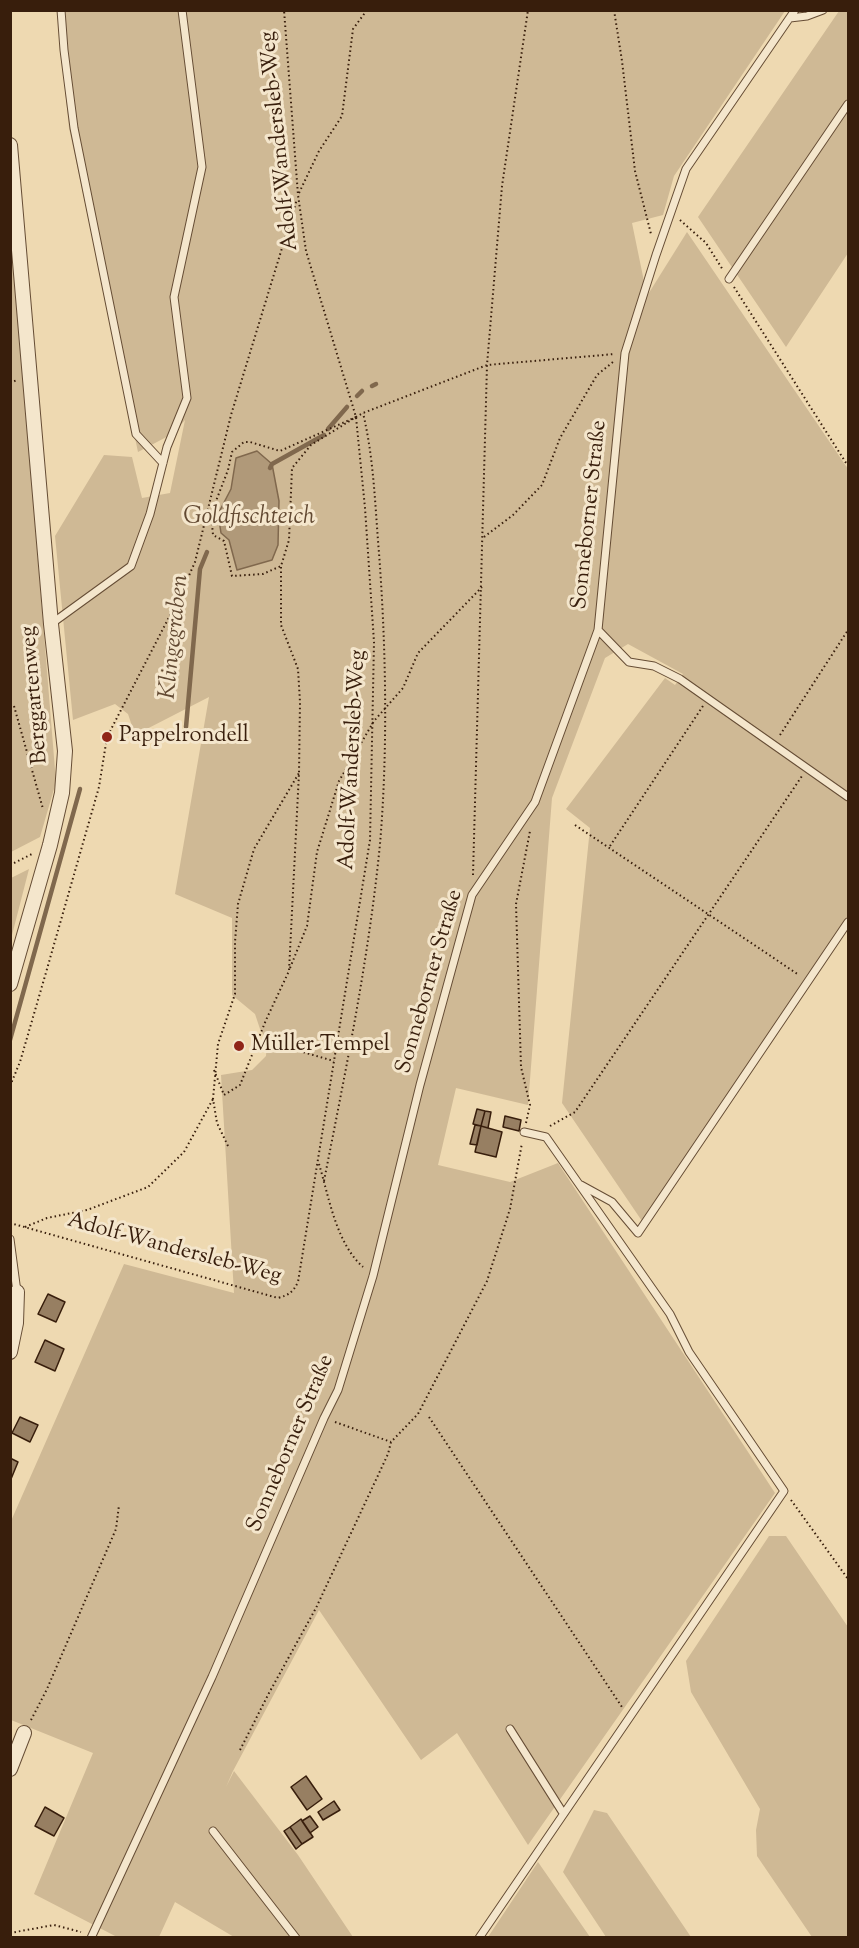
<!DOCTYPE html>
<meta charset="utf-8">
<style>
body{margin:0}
#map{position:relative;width:859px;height:1948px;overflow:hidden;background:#eed9b1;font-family:"Sorts Mill Goudy",serif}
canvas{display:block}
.frame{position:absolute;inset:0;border:12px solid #381e0c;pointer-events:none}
</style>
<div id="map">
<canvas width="859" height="1948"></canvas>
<div class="frame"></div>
</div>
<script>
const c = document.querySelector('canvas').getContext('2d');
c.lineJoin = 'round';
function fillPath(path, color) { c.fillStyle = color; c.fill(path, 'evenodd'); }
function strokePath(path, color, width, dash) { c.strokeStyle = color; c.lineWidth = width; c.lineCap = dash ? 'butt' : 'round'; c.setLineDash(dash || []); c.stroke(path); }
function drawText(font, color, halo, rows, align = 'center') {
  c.font = font + ' "Sorts Mill Goudy",serif'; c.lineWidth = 6; c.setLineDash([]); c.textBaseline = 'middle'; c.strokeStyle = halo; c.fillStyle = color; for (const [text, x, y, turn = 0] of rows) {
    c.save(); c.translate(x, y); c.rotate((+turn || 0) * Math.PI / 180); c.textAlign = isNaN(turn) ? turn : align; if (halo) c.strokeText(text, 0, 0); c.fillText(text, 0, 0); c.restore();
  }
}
fillPath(new Path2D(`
 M57,11h728l-111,165 -11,39 -31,8 15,73 40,-64 161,237v455l-204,300 -82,-121 28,-275 -24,-19 99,-131 10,7 8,-11 -55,-30 -23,14 -53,140 -24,307 -72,-17 -18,77 72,17 48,-19 217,330 -247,352 -71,-112 -36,27 -102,-150 -86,161 -7,16 8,-16 64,84 55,82h-119l-59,-35 -16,35h-42l-83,-43 59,-141 -82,-33v-199l113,-257 110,29 -13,-218 31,-5 14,-14 1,-15 -7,-12 -5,-15 -23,-19v-77l-57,-24 34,-197 -74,38 -7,-21 -13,-10 -42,16 -18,-184 49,-81 28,2 10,41 28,-5 15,-73 -11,13 -36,19 -69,-324zM236,458l36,102 -35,10 -8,-30 -11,-26 13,-25z
 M839,11h9v242l-62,94 -88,-130z
 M10,215l46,567 -16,55 -29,15z
 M29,869l-18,70v-61z
 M769,1536h17l62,91v310h-36l-55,-81 -1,-26 4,-21 -69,-117 -5,-31z
 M594,1810l13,3 84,124h-85l-43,-65z
 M538,1862l52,75h-102z`), '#cfb995');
const water = new Path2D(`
 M257,451l15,13 7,37 -1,44 -6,15 -35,10 -8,-30 -8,-7 -3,-19 13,-25 5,-31z`);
fillPath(water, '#b09979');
strokePath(water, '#80684d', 1.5);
strokePath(new Path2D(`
 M372,386l4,-2
 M357,396l5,-5
 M328,429l19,-22
 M270,468l2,-4 52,-29
 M186,727l14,-158 7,-17
 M10,1040l70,-251`), '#80684d', 4.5);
const building = new Path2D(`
 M233.5 1046a5.5 5.5 0 1 1 11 0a5.5 5.5 0 1 1-11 0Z
 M477,1109l8,2 -4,15 -8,-2z
 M485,1111l6,1 -3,16 -7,-2z
 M505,1116l16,4 -2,11 -16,-4z
 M475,1125l6,1 -4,19 -7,-1z
 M481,1126l21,6 -6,25 -21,-5z
 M48,1294l17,8 -9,20 -18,-8z
 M45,1340l19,9 -9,22 -20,-9z
 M20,1417l18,8 -8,17 -18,-9z
 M10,1458l8,4 -7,17 -1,-1z
 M306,1776l16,23 -15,11 -16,-23z
 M334,1801l6,9 -17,10 -5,-8z
 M45,1807l19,11 -10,18 -19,-10z
 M310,1816l8,11 -8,6 -8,-12z
 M301,1819l12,18 -11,7 -12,-17z
 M290,1827l12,17 -6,5 -12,-18z`);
fillPath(building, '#977f62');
strokePath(building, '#381e0c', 1.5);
const service = new Path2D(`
 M61,10l3,40 10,78 62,306 27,29
 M790,18l17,-2 16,-6
 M729,279l119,-175
 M51,624l80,-58 19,-52 17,-67 20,-49 -13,-101 28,-130 -20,-157
 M598,630l31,32 25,4 26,13 168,118
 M581,1185l31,17 26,31 210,-311
 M10,1239l7,53
 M510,1729l53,84
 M213,1831l83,107
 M91,1938l121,-261 112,-259 14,-28 35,-114 47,-191 52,-190 63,-93 63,-172 27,-277 31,-98 30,-86 109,-159
 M479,1938l305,-447 -95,-139 -19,-38 -124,-177 -22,-5`);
const minor = new Path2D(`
 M10,145l41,479 14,127 -3,42 -12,52 -40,139
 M10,1352l6,-29 1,-31
 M10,1769l14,-36`);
strokePath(service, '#664d35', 9);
strokePath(minor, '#664d35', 16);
strokePath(new Path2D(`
 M614,10l8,51 13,110 16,63
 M299,193l20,-42 23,-35 11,-87 14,-19
 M680,220l26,23 17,27
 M734,287l114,179
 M10,383l7,-3
 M356,417l-76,34 -30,-9h-6l-12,10 -4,18 -17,44 2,21 11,6 8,35 31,-2 18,-8 8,-26 3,-72 19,-23 45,-28 7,-4 124,-48 128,-11
 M484,537l29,-22 29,-30 18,-47 37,-63 16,-13
 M14,706l29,103
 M780,735l68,-105
 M575,825l224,150
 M610,846l93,-140
 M10,865l24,-12
 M473,875l14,-510 15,-179 26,-176
 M290,968l17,-42 10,-74 22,-71 35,-60 29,-33 15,-35 64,-66
 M255,1049l27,-3 52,15
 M214,1070l10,25 16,-10 26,-65 23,-49 10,-198 1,-71 -2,-33 -17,-44v-59
 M10,1086l10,-24 27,-93 52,-182 8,-50 72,-139 16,-36 36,-147 66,-216
 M526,1123l4,-18 -9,-38 -5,-163 14,-73
 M550,1126l25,-14 227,-336
 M228,1146l-11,-23 -4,-24 5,-55 17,-50v-52l3,-38 16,-55 45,-76
 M319,1164c10,33 17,79 44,103
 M324,1181c22,-112 45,-224 56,-337 8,-95 6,-197 -1,-291 -4,-47 -5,-94 -16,-140
 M10,1223l268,75c11,-3 15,-6 20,-16l72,-442 4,-198 -9,-134 -9,-91 -50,-166 -8,-56 -14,-185
 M25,1227l22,-9 40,-8 61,-23 36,-35 29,-53
 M429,1417l193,290
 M335,1422l56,20
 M791,1500l57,79
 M31,1720l16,-31 69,-160 3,-24
 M240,1750l29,-57 47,-85 72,-154 3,-12 27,-28 69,-133 23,-72 12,-66
 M10,1933l44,-8 27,7`), '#381e0c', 2, [1.5, 3]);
strokePath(service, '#f4e6cc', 7);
strokePath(minor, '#f4e6cc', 14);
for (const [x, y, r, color] of [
 [107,737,6,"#8f2418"],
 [239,1046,6,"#8f2418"]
]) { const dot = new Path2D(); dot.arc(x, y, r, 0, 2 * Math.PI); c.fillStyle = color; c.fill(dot); strokePath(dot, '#f4e6cc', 2); }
drawText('22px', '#381e0c', '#f4e6cc', [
 ["Adolf-Wandersleb-Weg",281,141,-96],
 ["Sonneborner Straße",591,515,-84],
 ["Berggartenweg",36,695,-95],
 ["Adolf-Wandersleb-Weg",354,760,-87],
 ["Sonneborner Straße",431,982,-74],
 ["Adolf-Wandersleb-Weg",174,1250,15],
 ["Sonneborner Straße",292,1444,-67]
]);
drawText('22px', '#381e0c', '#f4e6cc', [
 ["Pappelrondell",119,737],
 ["Müller-Tempel",251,1046]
], 'left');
drawText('italic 24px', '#624932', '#f4e6cc', [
 ["Goldfischteich",249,519],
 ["Klingegraben",176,637,-84]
]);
</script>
